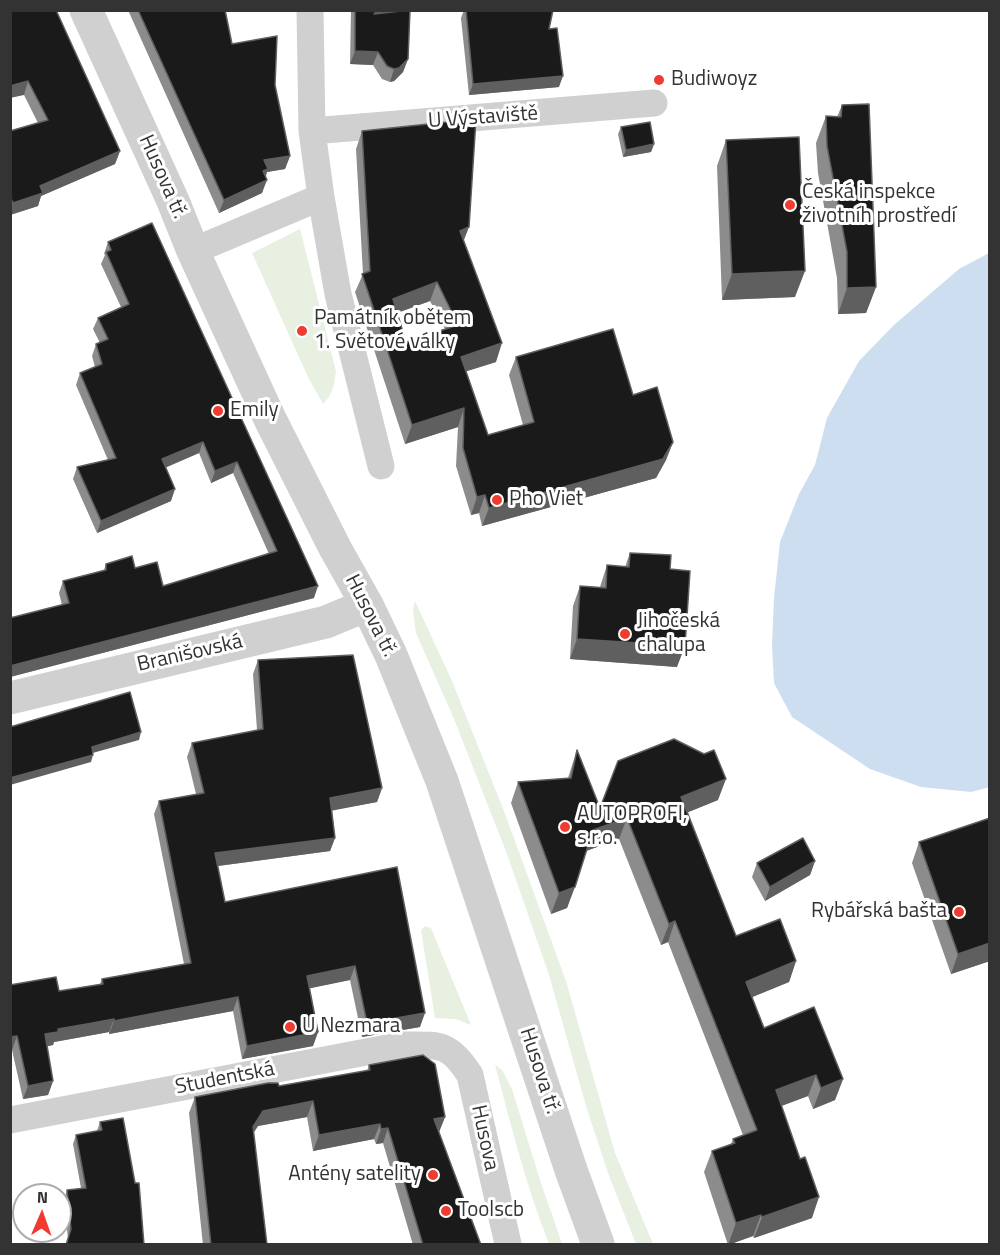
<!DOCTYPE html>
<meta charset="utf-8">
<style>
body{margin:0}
#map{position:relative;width:1000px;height:1255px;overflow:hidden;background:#fff;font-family:"Titillium Web",sans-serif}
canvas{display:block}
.frame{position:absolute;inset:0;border:12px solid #333;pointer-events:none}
.north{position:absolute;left:12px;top:1183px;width:60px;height:60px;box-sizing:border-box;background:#fff;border:2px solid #adadad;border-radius:50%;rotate:2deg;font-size:16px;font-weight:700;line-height:24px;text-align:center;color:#333}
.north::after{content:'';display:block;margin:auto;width:21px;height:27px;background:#ef3b30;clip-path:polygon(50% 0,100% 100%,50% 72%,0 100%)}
</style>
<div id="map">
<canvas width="1000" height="1255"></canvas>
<div class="frame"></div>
<div class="north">N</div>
</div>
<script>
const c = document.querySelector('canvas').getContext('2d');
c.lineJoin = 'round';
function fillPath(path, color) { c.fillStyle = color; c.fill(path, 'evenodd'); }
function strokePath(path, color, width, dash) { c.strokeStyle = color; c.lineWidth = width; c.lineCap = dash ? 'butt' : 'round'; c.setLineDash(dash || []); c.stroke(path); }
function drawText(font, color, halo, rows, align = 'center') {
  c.font = font + ' "Titillium Web",sans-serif'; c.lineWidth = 6; c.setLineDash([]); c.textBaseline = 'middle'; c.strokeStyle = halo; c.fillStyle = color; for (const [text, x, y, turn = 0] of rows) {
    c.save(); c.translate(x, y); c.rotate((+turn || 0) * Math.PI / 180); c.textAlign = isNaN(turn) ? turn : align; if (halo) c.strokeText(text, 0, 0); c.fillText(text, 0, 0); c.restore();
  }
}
fillPath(new Path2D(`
 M300,229l36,142c-2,14 -3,23 -13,33l-15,-27 -56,-124z
 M415,601l37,80 52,130 62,170 49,172 38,91h-17l-28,-71 -22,-67 -37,-131 -42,-121 -53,-135 -38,-86 -3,-23z
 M425,926l6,2 40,97 -15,-6 -21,-1 -14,-88z
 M495,1065l7,5 10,19 28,91 22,64h-13c-23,-58 -38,-119 -54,-179z`), '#e7f0e1');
fillPath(new Path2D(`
 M989,253l1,534 -19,5 -50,-5 -51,-18 -78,-52 -18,-34 -2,-37 2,-48 6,-56 19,-48 16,-29 12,-47 32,-57 35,-36 65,-56z`), '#cddef0');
strokePath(new Path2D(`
 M310,10l2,121 9,66 17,97 43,172
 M312,131l342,-28
 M193,251l128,-54
 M10,1120l393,-75c36,0 46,-3 67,30l38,169`), '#d0d0d0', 27);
strokePath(new Path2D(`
 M86,10l87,191 20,50 77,168 65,129 32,57 24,50 51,126 129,389 27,74
 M10,698l316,-76 41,-17`), '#d0d0d0', 33);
fillPath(new Path2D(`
 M10,10l110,141 -5,13 -74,32 -3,10 -28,9v-84l28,-8 -14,-28z
 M128,10h97l7,34 43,41 15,71 -5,13 -18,3 -5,21 -43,20z
 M351,10h36l-2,3 23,46 -5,13 -9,9 -4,1 -8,-3 -9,-14 -23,-1z
 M464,10h89l-4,19 10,58 -90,8 -8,-77z
 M842,105l34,182 -10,26 -28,1 -1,-36 -19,-105 -2,-30 10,-27 11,1z
 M621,127l33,17 -3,8 -28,5 -5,-23z
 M362,131l102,110 32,121 -30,9 22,64 35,-10 -14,-50 7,-18 117,38 40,47 -7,18 -10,18 -174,48 -3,-13 -8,2 -15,-49 2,-39 -53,17 -50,-152 8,-18 -7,-125zM430,301l15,28 -39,13 -9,-29z
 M726,140l69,157 -73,3 -5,-134z
 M152,223l162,375 -304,79v-59l52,-13 -3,-12 4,-12 41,-11 2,-6 29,4 28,18 106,-32 -36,-81 -22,10 -12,-30 -34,15 6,33 -74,32 -24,-54 4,-12 31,-7 -32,-75 4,-12 15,-6 -3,-11 4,-12 4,-1 -7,-14 5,-11 23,-11 -20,-43 4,-9 -1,-1 4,-12z
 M630,553l40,16 7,98 -107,-8 3,-53 7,-20 20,1 7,-22 18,2z
 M258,660l124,128 -5,14 -45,8 3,28 -5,13 -112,15 7,36 172,-35 23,160 -58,10 -12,-57 -41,8 9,44 -5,14 -71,13 -9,-48 -124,23v-2l-27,5 -28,5 -1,3 -6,1 6,35 -5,14 -25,4 -11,-49 -2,-65 49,6 41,-7 2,-5 82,-15 -30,-150 5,-13 37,-7 -9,-37 5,-14 65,-13 -4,-56z
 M577,750l23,58 118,-8 -30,12 48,124 60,25 -7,21 -37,15 12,31 79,51 -8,21 -22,9 -5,-13 -27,10 31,112 -58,20 -1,-2 -25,9 -24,-73 8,-21 19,-7 2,-5 10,-4 -75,-193 -7,3 -42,-106 -33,12 -19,57 -16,6 -40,-111 7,-21 50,-4z
 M990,818v143l-39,13 -39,-111 7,-21z
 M815,861l-5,14 -45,26 -13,-24 5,-14z
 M369,1065l76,52 -6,15 42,113h-68l-30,-102 -7,1 -2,-5 -61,12 -6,-34 -49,9 -5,7 14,112h-64l-14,-132 6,-16 84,-11 88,-15z
 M100,1122l44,123 -76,-6 -4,-40 3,-9 14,-2 -8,-44 3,-9 21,-4z`), '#8c8c8c');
fillPath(new Path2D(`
 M378,10h9l-17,17 4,-13z
 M355,51l23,1 -5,13 -23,-1z
 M408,59l-5,13 -9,9 -4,1 4,-13z
 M563,76l-4,11 -90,8 4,-11z
 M28,81l-4,14 -14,3v-12z
 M654,144l-3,8 -28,5 3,-7z
 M120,151l-5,13 -74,32 -3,10 -28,9v-6l3,-6 27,-17z
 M290,156l-5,13 -18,3 -4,9 4,-1 -5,13 -43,20 5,-13 40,-40z
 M469,227l-7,18 -2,-14z
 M805,271l-10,26 -73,3 10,-26z
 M437,282l-7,19 -44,16 7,-18z
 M876,287l-10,26 -28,1 9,-26z
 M502,343l-6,19 -41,13 6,-18z
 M464,408l-6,19 -53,17 7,-19z
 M203,442l-4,11 -42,18 5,-12z
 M673,442l-7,18 -10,18 -174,48 7,-18z
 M237,462l-4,11 -22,10 4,-12z
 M175,489l-4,12 -74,32 4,-12z
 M485,495l-6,18 -8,2 6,-18z
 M318,586l-4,12 -304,79v-11z
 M577,639l108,7 -8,21 -107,-8z
 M141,732l-2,8 -50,14 3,-7z
 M93,755l-2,7 -81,23v-7z
 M726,779l-8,21 -44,18 7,-21z
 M382,788l-5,14 -52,10 5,-14z
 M627,818l-8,21 -33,12 7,-21z
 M335,838l-5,13 -120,16 5,-14z
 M815,861l-5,14 -45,26 5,-14z
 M575,887l-8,21 -16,6 8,-21z
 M675,921l-7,21 -7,3 8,-21z
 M990,943v18l-39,13 7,-20z
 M796,961l-7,21 -51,21 8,-21z
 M355,966l-5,14 -48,10 5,-14z
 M238,997l-5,14 -124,23 5,-13z
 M425,1013l-5,14 -58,10 5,-14z
 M114,1019l-5,13 -55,10 -1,3 -13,3 5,-14 13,-5z
 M318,1032l-5,14 -71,13 5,-13z
 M17,1036l-5,14h-2v-13z
 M816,1075l-8,21 -40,15 8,-21z
 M843,1079l-8,21 -22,9 8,-21z
 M53,1081l-5,14 -25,4 5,-13z
 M313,1101l-6,16 -49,9 -11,17 6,-16 10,-16z
 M445,1117l-6,15 -11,2 6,-15z
 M380,1124l-6,15 -61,12 6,-16z
 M388,1128l-5,15 -7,1 5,-15z
 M819,1197l-7,21 -58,20 8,-21z
 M761,1215l-8,21 -25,9 8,-22z`), '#5f5f5f');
const building = new Path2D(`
 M10,10h46l64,141 -80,35 3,7 -30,10 -3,-7v-65l38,-11 -20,-39 -18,5z
 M138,10h87l7,34 45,-8 -2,49 15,71 -26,4 4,9 -5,2 4,9 -43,20z
 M355,10h23l-4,4 36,-4 -2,49 -9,9 -5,1 -7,-3 -9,-14 -23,-1z
 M466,10h87l-4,19 8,-1 6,48 -90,8z
 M869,104l7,183 -29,1v-36l-20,-106 -1,-30 15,1 1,-12z
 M476,119l-7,108 -9,4 42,112 -41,14 27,78 46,-13 -18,-65 97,-28 20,66 24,-8 16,55 -10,17 -174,49 -4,-13 -8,2 -14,-49 1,-40 -52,17 -50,-151 8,-3 -8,-140zM437,282l21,43 -52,17 -13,-43z
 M650,122l4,22 -28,6 -5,-23z
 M799,137l6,134 -73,3 -6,-134z
 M152,223l166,363 -308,80v-48l59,-15 -6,-22 43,-11v-6l26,-8 3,12 22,-6 6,24 114,-35 -40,-89 -22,9 -12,-29 -41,17 13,30 -74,32 -24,-54 39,-9 -36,-85 22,-9 -6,-20 12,-5 -10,-21 31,-14 -23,-52 5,-2 -3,-8z
 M630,553l41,2 -1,14 20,2 -5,75 -108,-7 3,-53 26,2 1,-23 22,2z
 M353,655l29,133 -52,10 5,40 -120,15 10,49 172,-35 28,146 -58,10 -12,-57 -48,10 11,56 -71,14 -9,-49 -124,24v-2l-27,5 -29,5v3l-13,2 8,47 -25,5 -11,-50 -7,1v-52l46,-8 3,14 44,-7 -1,-5 89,-16 -32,-162 45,-8 -12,-50 71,-14 -5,-69z
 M130,692l11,40 -49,15 1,8 -83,23v-51z
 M674,739l30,15 10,-4 12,29 -45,18 55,139 44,-17 16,42 -50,21 18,46 50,-21 29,72 -22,9 -5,-13 -40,15 24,69 5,-2 14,40 -57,20 -1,-2 -25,8 -24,-72 23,-8 -2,-4 24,-9 -82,-209 -6,3 -42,-106 -34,12 -18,57 -16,6 -41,-111 53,-4 6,-28 23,58 18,-47z
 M990,818v125l-32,11 -39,-112z
 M803,838l12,23 -45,26 -13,-24z
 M423,1055l12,9 10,53 -11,2 47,126h-58l-35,-117 -7,1 -1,-5 -61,11 -6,-34 -50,10 -10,16 14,118h-56l-16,-148 73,-14h10l1,3 91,-16 -1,-5z
 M123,1118l12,65h4l5,62h-78l5,-16 -4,-39 19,-2 -10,-53 26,-5 -2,-8z`);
fillPath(building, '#1a1a1a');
strokePath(building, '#5f5f5f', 1.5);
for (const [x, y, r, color] of [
 [659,80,6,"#ef3b30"],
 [790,205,6,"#ef3b30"],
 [302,331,6,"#ef3b30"],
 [218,411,6,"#ef3b30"],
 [497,500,6,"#ef3b30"],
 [625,634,6,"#ef3b30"],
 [565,827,6,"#ef3b30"],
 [959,912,6,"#ef3b30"],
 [290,1027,6,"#ef3b30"],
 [433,1175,6,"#ef3b30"],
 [446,1211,6,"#ef3b30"]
]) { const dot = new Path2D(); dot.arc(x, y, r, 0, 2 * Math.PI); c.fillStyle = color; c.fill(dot); strokePath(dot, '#fff', 2); }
drawText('21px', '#333', '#fff', [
 ["Budiwoyz",671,80],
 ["Česká inspekce",802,193],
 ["životníh prostředí",802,217],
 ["Památník obětem",314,319],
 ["1. Světové války",314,343],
 ["Emily",230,411],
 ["Pho Viet",509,500],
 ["Jihočeská",637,622],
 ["chalupa",637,646],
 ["AUTOPROFI,",577,815],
 ["s.r.o.",577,839],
 ["Rybářská bašta",947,912,"right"],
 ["U Nezmara",302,1027],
 ["Antény satelity",421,1175,"right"],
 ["Toolscb",458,1211]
], 'left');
drawText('21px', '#333', '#fff', [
 ["U Výstaviště",483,118,-4],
 ["Husova tř.",162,177,66],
 ["Husova tř.",370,616,63],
 ["Branišovská",190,654,-13],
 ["Husova tř.",539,1071,72],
 ["Studentská",225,1079,-11],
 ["Husova",484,1138,78]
]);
</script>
